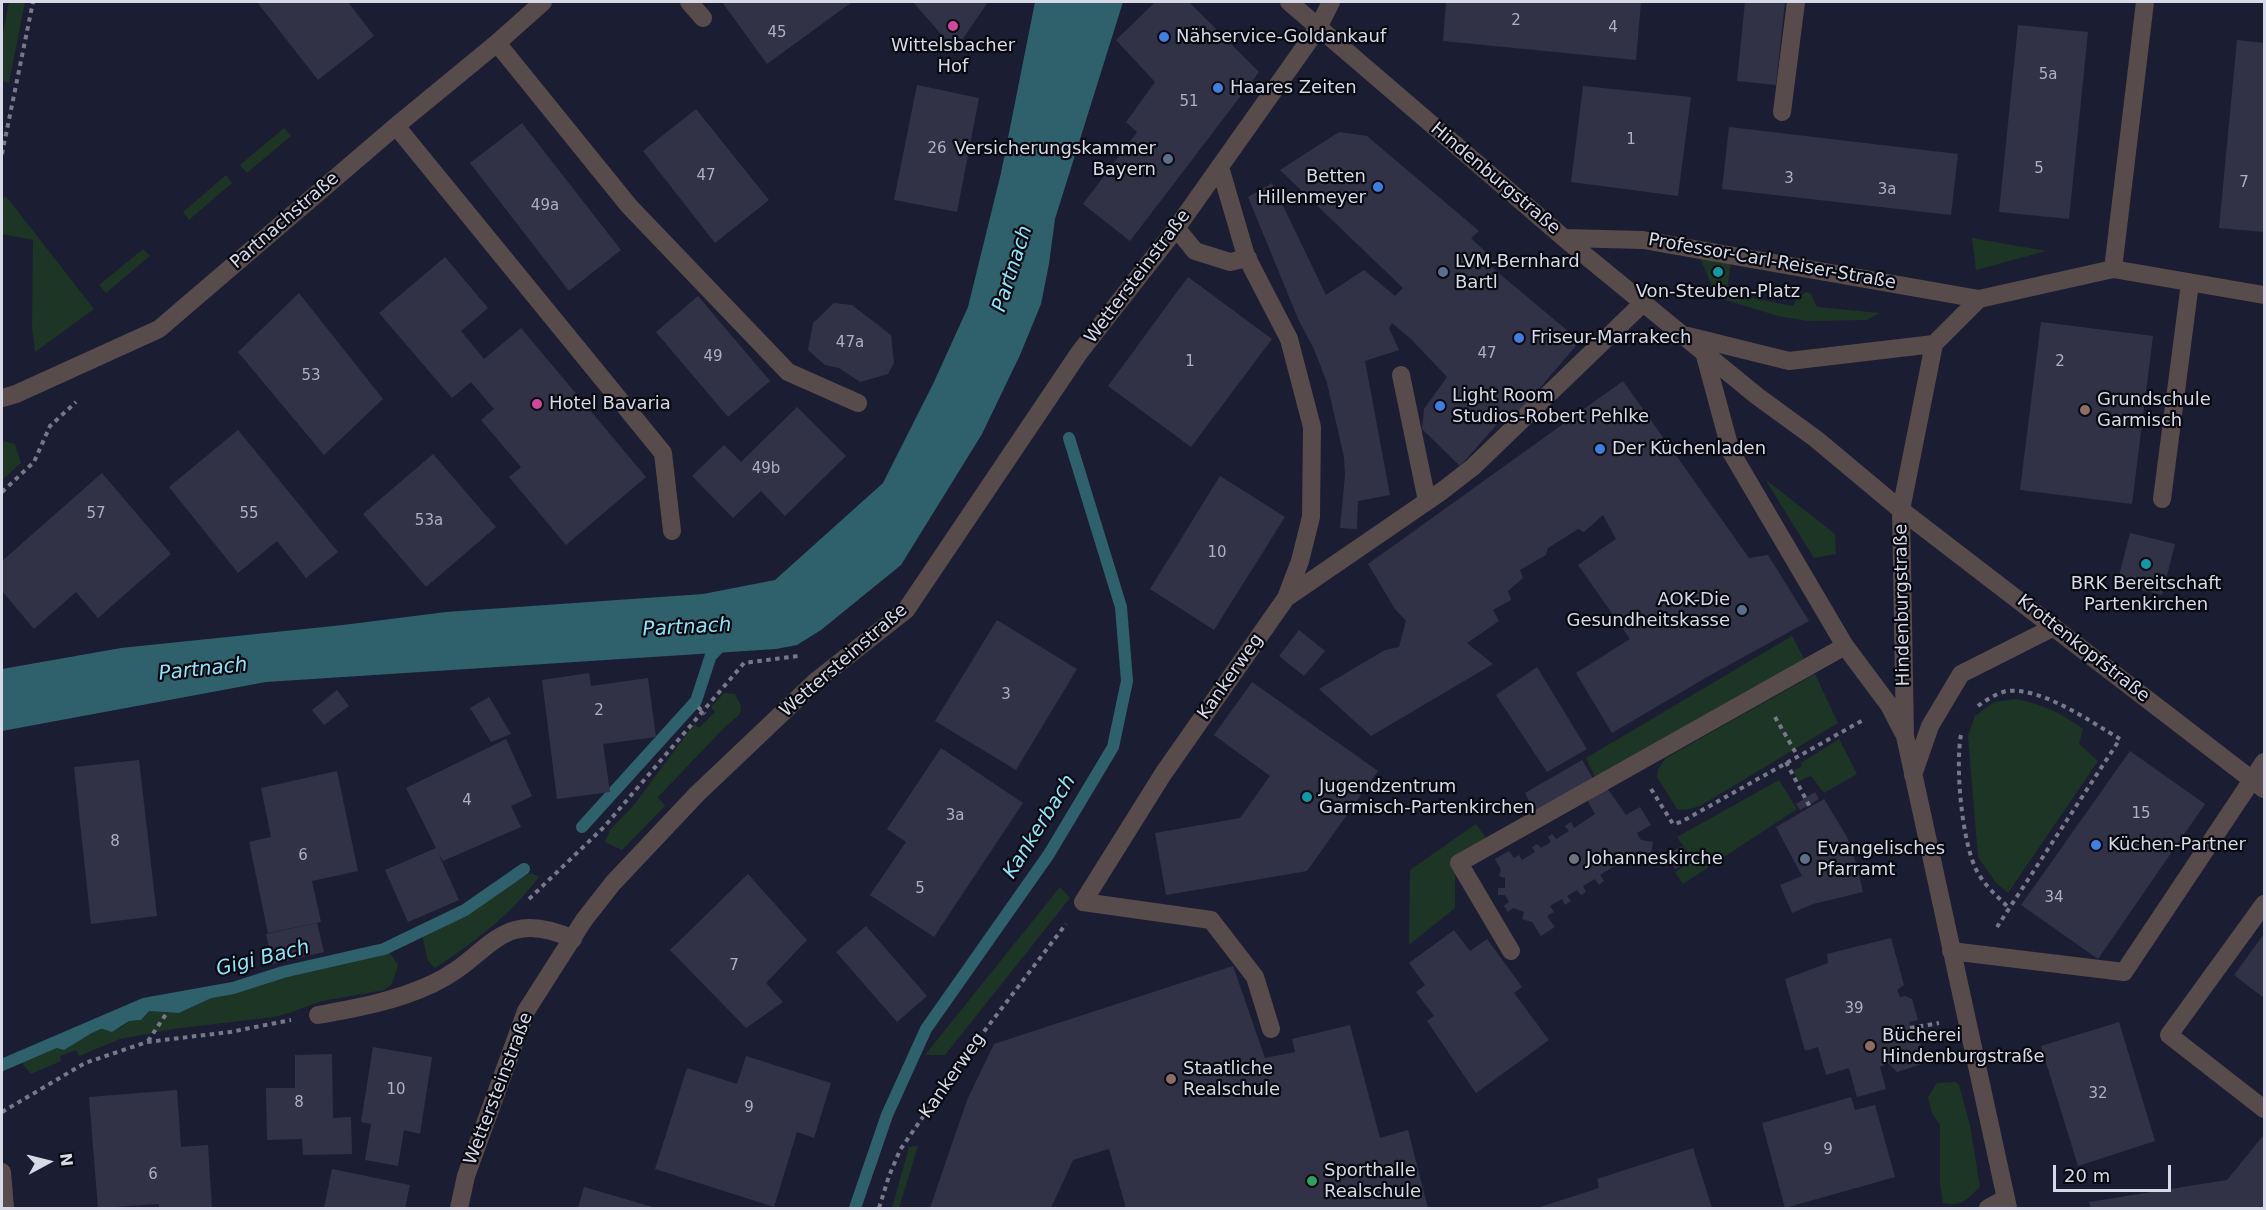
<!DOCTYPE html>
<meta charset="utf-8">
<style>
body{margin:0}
#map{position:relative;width:2266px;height:1210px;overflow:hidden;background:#1b1e32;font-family:"DejaVu Sans",sans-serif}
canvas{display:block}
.frame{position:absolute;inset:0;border:3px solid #d7d9e7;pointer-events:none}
.north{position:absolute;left:18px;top:1132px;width:60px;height:60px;-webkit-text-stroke:4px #080911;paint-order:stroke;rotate:83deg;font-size:16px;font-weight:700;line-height:24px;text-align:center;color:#d7d9e7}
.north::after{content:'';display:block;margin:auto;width:21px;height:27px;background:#d7d9e7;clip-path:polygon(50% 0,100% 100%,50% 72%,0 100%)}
.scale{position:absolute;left:2053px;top:1165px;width:118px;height:27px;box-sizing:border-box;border:3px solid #d7d9e7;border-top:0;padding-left:8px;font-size:18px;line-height:21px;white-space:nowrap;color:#d7d9e7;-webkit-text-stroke:4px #080911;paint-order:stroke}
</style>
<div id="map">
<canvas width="2266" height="1210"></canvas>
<div class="frame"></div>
<div class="north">N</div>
<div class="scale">20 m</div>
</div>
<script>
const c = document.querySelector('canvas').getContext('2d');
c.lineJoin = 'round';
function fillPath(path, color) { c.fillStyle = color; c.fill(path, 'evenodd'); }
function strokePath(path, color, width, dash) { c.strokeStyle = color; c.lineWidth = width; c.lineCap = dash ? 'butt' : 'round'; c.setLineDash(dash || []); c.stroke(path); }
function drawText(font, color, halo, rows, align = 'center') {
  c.font = font + ' "DejaVu Sans",sans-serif'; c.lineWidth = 4.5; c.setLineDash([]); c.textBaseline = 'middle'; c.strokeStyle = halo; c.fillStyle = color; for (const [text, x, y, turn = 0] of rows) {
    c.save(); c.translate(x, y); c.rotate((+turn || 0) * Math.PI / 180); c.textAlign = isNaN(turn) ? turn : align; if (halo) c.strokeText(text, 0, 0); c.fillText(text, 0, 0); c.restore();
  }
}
fillPath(new Path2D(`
 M9,2h16l-16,81 -7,-2v-43z
 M284,128l7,8 -44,37 -7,-8z
 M226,175l6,8 -43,37 -6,-8z
 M6,196l88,113 -59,43 -3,-25 1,-87 -31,-6v-36z
 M1972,238l74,13 -70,19z
 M143,249l7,7 -44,37 -7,-8z
 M1698,253l33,7 -4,33 66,13 4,-8 9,-6 5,2 6,13 63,6 -13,7 -59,1 -30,-5 -33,-10 -22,-7 -9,-8z
 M2,441l13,3 6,19 -19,17z
 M1765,479l70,55 1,20 -22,4z
 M1792,636l13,24 -210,117 -9,-19z
 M1815,674l23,49 -138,83 -14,4 -9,-1 -20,-32 1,-8 8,-11z
 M724,693l11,1 6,12 -1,8 -16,14 -66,69 7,9 -43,44 -17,-8 5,-12 24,-25 60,-81 5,4 16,-16 -4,-5z
 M2016,699c28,6 44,13 67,30l-4,15 19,17 -90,132 -12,-10 -18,-26 -10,-121 7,-20 19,-14z
 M1839,739l18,35 -33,19 -13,-17 -12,5 -6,-10 9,-5 -1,-3z
 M1779,780l18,29 -114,75 -8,-12 18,-12 -16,-23z
 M1476,824l11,16 -32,23v45l-46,37 1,-75z
 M531,873l8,4c-30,39 -63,64 -104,91l-7,-7 -6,-25 13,-6z
 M1060,887l10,11 -125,157h-20z
 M386,948l12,17 -6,19 -8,6 -62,11 -33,12 -15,4 -101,12 -53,10 -41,17 -3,-6 -16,6 1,5 -30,13 -8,-9v-9l22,-11 19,5 36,-22h20l9,-7 12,-1 8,-9 30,2 54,-25 50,-16z
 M1955,1082l4,3 11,40 10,62c-13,12 -17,20 -37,16l-3,-20v-58l-8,-12 -4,-16 9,-14z
 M918,1146l-19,62h-7l17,-61z`), '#1c3525');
fillPath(new Path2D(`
 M1035,2h88l-68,217 -6,45 -8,40 -21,51 -38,79 -81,131 -80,65 -24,15 -21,4 -510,33 -264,49v-62l119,-21 222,-23 103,-13 257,-18 72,-14 108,-97 51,-101 34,-75 33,-134z
 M233,988l-54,25 -30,-2 -8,9 -12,1 -17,11 -12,-4 -36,22 -19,-5 97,-40z`), '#2e616c');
strokePath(new Path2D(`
 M582,827l114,-126 16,-49v3l14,-15
 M2,1065l142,-61 89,-16 50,-16 101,-23 81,-39 59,-41
 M855,1208l32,-93 39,-86 123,-175 64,-107 14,-66 -6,-74 -52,-169`), '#2e616c', 12);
fillPath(new Path2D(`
 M257,2h91l26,34 -56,44z
 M722,2h130l-85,62z
 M913,2h75l-33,48z
 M1155,2h34l70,70 -129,169 -47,-37 54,-72 -11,-10 29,-40 -39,-42z
 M1446,2h195l-5,58 -193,-19z
 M1745,2h40l-9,83 -39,-4z
 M2018,25l70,7 -19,187 -70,-7z
 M2237,40l27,3v189l-45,-4z
 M917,85l62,13 -22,114 -63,-12z
 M1583,86l108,11 -13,99 -107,-14z
 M696,109l73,91 -54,43 -72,-92z
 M522,123l99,127 -52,41 -99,-128z
 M1729,127l229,27 -7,61 -229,-26z
 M1339,132l28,4 112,95 -8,7 24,23 -6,4 91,76 -72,84 -8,-4 -40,45 -38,-37 2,-20 23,-32 -35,-37 -20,-17 -3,5 10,22 -34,11 25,134 -32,6 -1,28 -17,-1 5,-53 -1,-18 -17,-74 -13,-34 -15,-28 -51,-124 24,-14 54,112 38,-25 31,26 8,-8 -123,-118z
 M445,257l43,51 -27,23 23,28 37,-31 125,149 -80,68 -57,-68 12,-10 -40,-47 13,-11 -23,-27 -19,16 -73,-85z
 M1188,277l84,62 -81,108 -83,-61z
 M299,293l84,106 -59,56 -86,-103z
 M698,296l72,85 -42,36 -72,-85z
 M834,303l18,2 39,30 3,28 -6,11 -28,8 -21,-14 -14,-3 -17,-15 5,-27z
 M2041,322l112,14 -21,168 -112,-14z
 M1623,381l126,177 19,-3 41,66 -102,56 -95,56 -36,-60 54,-34 -52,-74 38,-26 -13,-24 -19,17 -6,-3 -30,19 -2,7 -26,15 3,8 -15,13 3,9 -18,10 6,11 -32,22 26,21 -122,72 -52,-47 66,-39 14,-3 7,-26 -11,-12 -27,-45z
 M797,407l49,49 -61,60 -24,-25 -28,27 -41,-42 32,-31 17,17z
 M238,430l100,122 -32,26 -29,-37 -39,32 -69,-86z
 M433,454l63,73 -70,60 -63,-73z
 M102,473l69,81 -73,64 -22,-26 -42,37 -32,-38v-30z
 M1220,476l65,41 -71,113 -64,-41z
 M2130,533l45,11 -13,51 -45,-11z
 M997,620l80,49 -61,101 -81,-49z
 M1299,630l26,21 -21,25 -25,-20z
 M1537,667l50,82 -40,23 -51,-77z
 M589,673l2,13 57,-8 8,59 -53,7 7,48 -53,7 -15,-119z
 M1252,682l126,89 -71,100 -141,24 -11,-62 85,-15 30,-42 -56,-41z
 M337,690l12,16 -25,19 -12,-15z
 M489,697l22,37 -20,8 -21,-34z
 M506,739l26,57 -21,10 10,21 -78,34 -5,-8 21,47 -51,22 -23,-52 51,-22 -30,-60z
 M941,748l82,55 -89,134 -64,-42 36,-53 -19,-13z
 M2130,751l75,53 -107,155 -77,-54z
 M139,760l18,156 -66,8 -17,-157z
 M1582,760l12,20 -58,34 -11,-21z
 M337,771l21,100 -46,10 9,41 -53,11 -19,-91 22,-5 -10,-49z
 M1604,784l22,31 14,-8 11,18 -14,8 4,7 12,2 -2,11 -12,-2 -39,24 4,6 -5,4 -4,-6 -12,7 3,6 -5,3 -4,-5 -10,6 4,5 -6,4 -3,-6 -12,7 4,6 -7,4 8,11 -14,9 -9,-14 -10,-3 2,-7 -11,-4 -5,4 -4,-6 5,-4 -4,-7h-7v-7h7v-10l-6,-2 2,-6 -6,-11 14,-8 5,7 5,-3 3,5 13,-8 -3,-5 5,-3 4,4 10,-6 -3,-5 4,-3 4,5 13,-8 -4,-5 6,-4 3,6 21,-14 -10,-18z
 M1815,792l4,7 -19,11 -4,-6z
 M1824,799l23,38 10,29 6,26 -50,12 -21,9 -12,-28 22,-9 -26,-49z
 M1682,846l8,15 -15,8 -7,-15z
 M748,874l59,66 -41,43 17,19 -37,26 -76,-78z
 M317,923l7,29 -51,12 -7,-30z
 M866,926l61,70 -30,26 -61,-70z
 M1454,930l16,21 17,-12 35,48 -8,6 35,47 -73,53 -49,-72 7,-5 -18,-24 9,-7 -16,-22z
 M2264,934v64l-30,-23z
 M1891,938l13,47 -7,5 3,7 5,-1 7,3 6,21 -9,2 3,16 7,-1 6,26 -28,9 -9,-9 -8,4 6,22 -29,8 -8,-29 -23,7 -8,-28 -13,4 -20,-72 43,-16 -1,-9z
 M1233,966l32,92 30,-6 -3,-13 58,-14 30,113 28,-8 20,78h-302l-17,-59 -36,11 -22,48h-121l37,-108 27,-56z
 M2119,1022l36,119 -77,25 -37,-120z
 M373,1047l59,10 -12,77 -16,-4 -6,36 -33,-6 6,-36 -10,-2z
 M332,1054l1,64 18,-1 1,37 -49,1 -1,-16 -35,1 -1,-52h29v-33z
 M746,1056l85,27 -17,55 -17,-6 -23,75 -119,-38 32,-101 50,16z
 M177,1090l4,57 27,-2 4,63h-53v-4l-61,4 -9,-111z
 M1851,1097l4,13 20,-5 20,72 -110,31 -23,-85z
 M2263,1136l1,1v71h-173l-2,-6 138,-22z
 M1693,1148l19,60h-175l62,-20 -2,-9z
 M332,1169l78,16 -5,23h-81z
 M584,1187l72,21h-78z`), '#323247');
strokePath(new Path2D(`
 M2,154l31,-152
 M2,492l32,-30 16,-36 26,-24
 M1978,706c8,-6 19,-13 29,-15 35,-4 84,31 113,48l-123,188
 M698,707l7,7
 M1775,717l22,38
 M1961,735c-6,31 1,111 17,138 8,14 20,24 31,35
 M1786,762l24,45
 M1651,789l22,35 8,-2 184,-103
 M529,899l75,-72 140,-164 54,-7
 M1910,1028l29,-5
 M148,1041l18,-27
 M2,1112l83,-49 62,-21 83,-10 61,-12
 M879,1208l10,-32 11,-26 60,-87 106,-139`), '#77798a', 4, [4.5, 4.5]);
strokePath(new Path2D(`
 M689,2l14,16
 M1289,2l275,236 193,158 59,43 85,71 363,279
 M497,43l132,163 159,166 70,31
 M1782,112l14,-110
 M396,126l267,327 9,78
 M1220,167l26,89 43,83 23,88 -1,90 -11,44 -14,37 -123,176 -80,128 128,18 44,57 16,52
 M1176,228l19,23 35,11 18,-4
 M1564,238l79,2 336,59 134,-30 151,26
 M2113,269l32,-267
 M1979,299l-45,45 -33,166 4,226 103,472
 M1688,336l101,25 145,-17
 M1704,352l27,100 114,194 44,59 14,27
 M1401,375l26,126
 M2,398l14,-4 143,-65 237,-203 101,-83 46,-41
 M2162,499l28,-216
 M1286,598l156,-107 31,-24 170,-164
 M1913,775l17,-49 31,-52 93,-47
 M2264,904l-95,131 95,74
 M1511,951l-52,-88 386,-217
 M1951,951l173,21 140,-210
 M318,1015c39,-7 78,-14 114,-31 58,-26 66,-79 141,-45
 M2,1172l3,36
 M459,1208l7,-32 60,-165 58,-91 29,-37 84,-89 119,-113 90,-71 173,-257 96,-123 143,-202 13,-26
 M1988,1208l18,-10`), '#584b4b', 18);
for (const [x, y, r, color] of [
 [953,26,6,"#d1479c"],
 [1164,37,6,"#3f7fe0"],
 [1218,88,6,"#3f7fe0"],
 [1168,159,6,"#5c6f8a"],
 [1378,187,6,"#3f7fe0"],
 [1443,272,6,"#5c6f8a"],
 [1718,272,6,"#0f9aa8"],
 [1519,338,6,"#3f7fe0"],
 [537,404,6,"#d1479c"],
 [1440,406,6,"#3f7fe0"],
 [2085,410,6,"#8d6e63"],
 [1600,449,6,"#3f7fe0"],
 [2146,564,6,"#0f9aa8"],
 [1742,610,6,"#5c6f8a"],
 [1307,797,6,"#0f9aa8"],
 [2096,845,6,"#3f7fe0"],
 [1574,859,6,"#6b7280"],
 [1805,859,6,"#5c6f8a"],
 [1870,1046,6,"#8d6e63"],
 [1171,1079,6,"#8d6e63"],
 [1312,1181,6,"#2e9e5b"]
]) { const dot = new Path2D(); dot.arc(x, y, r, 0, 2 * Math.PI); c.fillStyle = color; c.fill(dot); strokePath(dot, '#080911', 2); }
drawText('15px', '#aeafbf', null, [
 ["2",1516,21],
 ["4",1613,28],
 ["45",777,33],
 ["5a",2048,75],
 ["51",1189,102],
 ["1",1631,140],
 ["26",937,149],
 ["5",2039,169],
 ["47",706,176],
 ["3",1789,179],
 ["7",2244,183],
 ["3a",1887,190],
 ["49a",545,206],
 ["47a",850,343],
 ["47",1487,354],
 ["49",713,357],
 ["1",1190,362],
 ["2",2060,362],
 ["53",311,376],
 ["49b",766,469],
 ["57",96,514],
 ["55",249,514],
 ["53a",429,521],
 ["10",1217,553],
 ["3",1006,695],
 ["2",599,711],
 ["4",467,801],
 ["15",2141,814],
 ["3a",955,816],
 ["8",115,842],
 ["6",303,856],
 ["5",920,889],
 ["34",2054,898],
 ["7",734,966],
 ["39",1854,1009],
 ["10",396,1090],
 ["32",2098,1094],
 ["8",299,1103],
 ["9",749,1108],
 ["9",1828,1150],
 ["6",153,1175]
]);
drawText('18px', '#d7d9e7', '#080911', [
 ["Nähservice-Goldankauf",1176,37],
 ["Wittelsbacher",953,46,"center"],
 ["Hof",953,67,"center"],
 ["Haares Zeiten",1230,88],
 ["Versicherungskammer",1156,149,"right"],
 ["Bayern",1156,170,"right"],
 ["Betten",1366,177,"right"],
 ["Hillenmeyer",1366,198,"right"],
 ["LVM-Bernhard",1455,262],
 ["Bartl",1455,283],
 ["Von-Steuben-Platz",1718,292,"center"],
 ["Friseur-Marrakech",1531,338],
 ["Light Room",1452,396],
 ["Studios-Robert Pehlke",1452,417],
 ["Grundschule",2097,400],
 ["Garmisch",2097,421],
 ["Hotel Bavaria",549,404],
 ["Der Küchenladen",1612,449],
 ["BRK Bereitschaft",2146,584,"center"],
 ["Partenkirchen",2146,605,"center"],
 ["AOK-Die",1730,600,"right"],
 ["Gesundheitskasse",1730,621,"right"],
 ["Jugendzentrum",1319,787],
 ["Garmisch-Partenkirchen",1319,808],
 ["Küchen-Partner",2108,845],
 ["Evangelisches",1817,849],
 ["Pfarramt",1817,870],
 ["Johanneskirche",1586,859],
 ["Bücherei",1882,1036],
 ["Hindenburgstraße",1882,1057],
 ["Staatliche",1183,1069],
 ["Realschule",1183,1090],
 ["Sporthalle",1324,1171],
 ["Realschule",1324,1192]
], 'left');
drawText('18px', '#d7d9e7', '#080911', [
 ["Hindenburgstraße",1495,179,40],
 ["Partnachstraße",285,221,-41],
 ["Professor-Carl-Reiser-Straße",1772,262,10],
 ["Wettersteinstraße",1138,277,-53],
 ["Hindenburgstraße",1903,605,-91],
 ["Krottenkopfstraße",2083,649,38],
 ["Wettersteinstraße",844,661,-41],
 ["Kankerweg",1231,677,-55],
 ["Kankerweg",953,1076,-55],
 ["Wettersteinstraße",499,1089,-69]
]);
drawText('italic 20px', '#8fe6f9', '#080911', [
 ["Partnach",1013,269,-72],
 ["Partnach",687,628,-3],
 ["Partnach",203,670,-6],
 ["Kankerbach",1040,827,-58],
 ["Gigi Bach",263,959,-14]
]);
</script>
